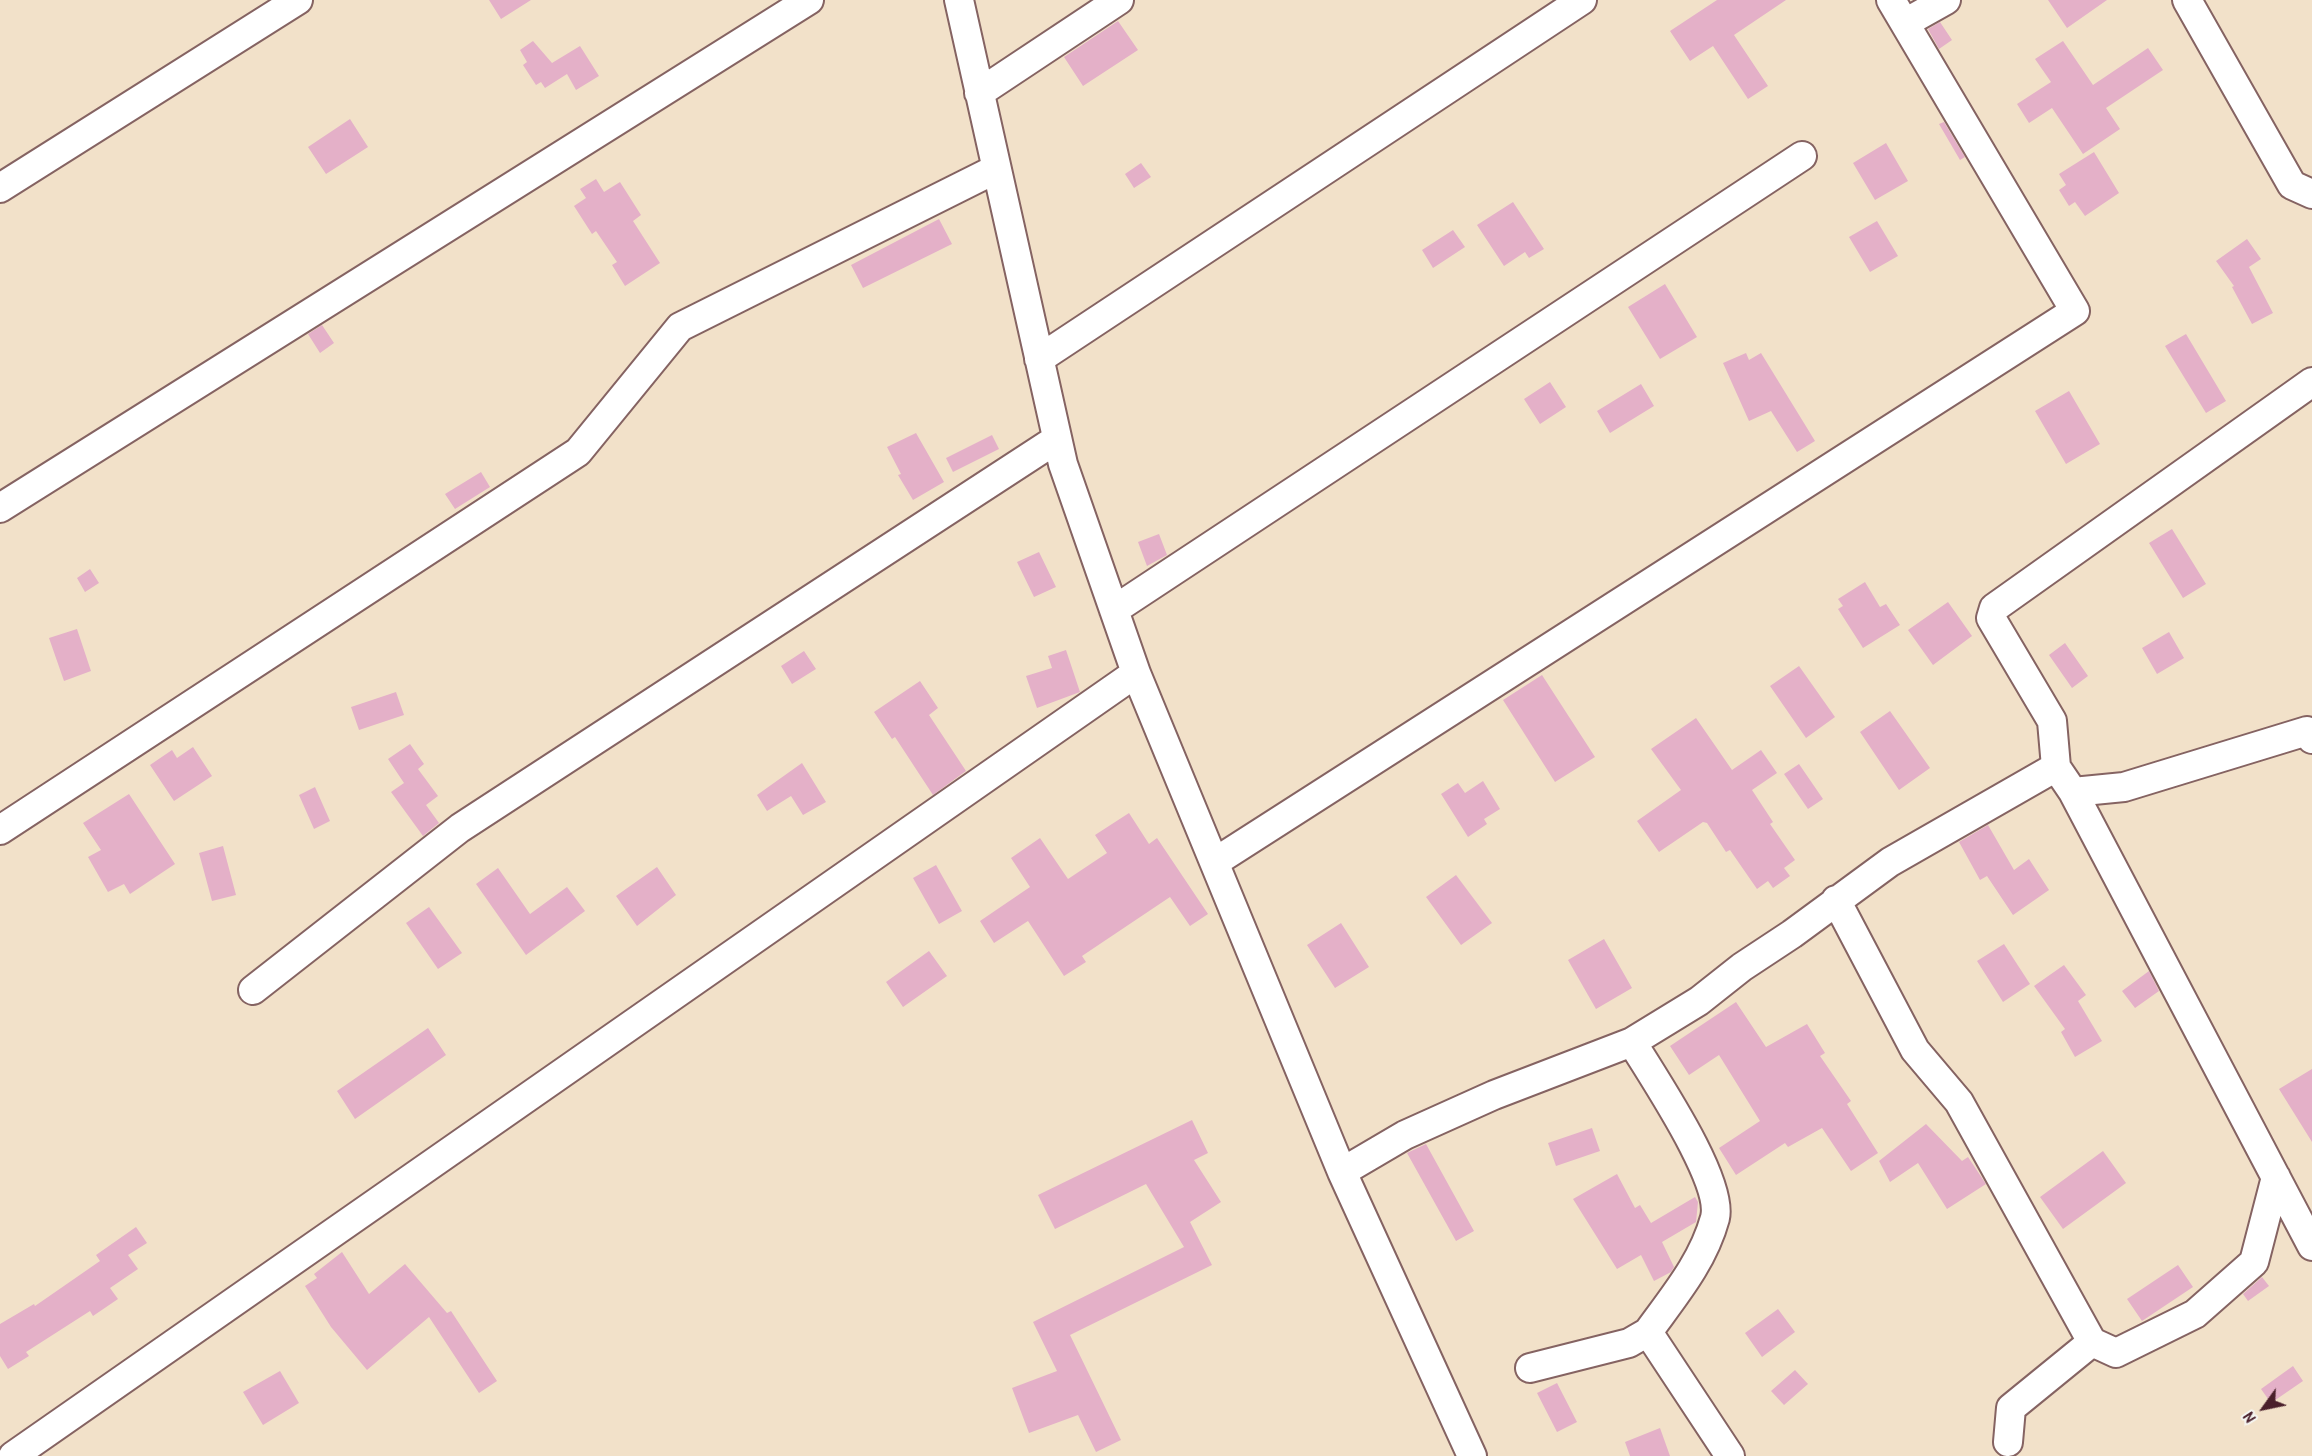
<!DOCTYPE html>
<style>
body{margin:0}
#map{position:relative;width:2312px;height:1456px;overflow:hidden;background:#f2e1c9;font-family:"Patrick Hand",sans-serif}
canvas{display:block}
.north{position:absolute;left:2234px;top:1378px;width:60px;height:60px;-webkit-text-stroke:4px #f6f6f2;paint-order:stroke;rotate:237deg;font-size:16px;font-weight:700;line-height:24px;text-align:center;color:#4a1f2b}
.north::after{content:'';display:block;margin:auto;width:21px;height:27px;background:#4a1f2b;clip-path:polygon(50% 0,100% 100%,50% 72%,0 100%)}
</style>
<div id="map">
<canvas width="2312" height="1456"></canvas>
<div class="north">N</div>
</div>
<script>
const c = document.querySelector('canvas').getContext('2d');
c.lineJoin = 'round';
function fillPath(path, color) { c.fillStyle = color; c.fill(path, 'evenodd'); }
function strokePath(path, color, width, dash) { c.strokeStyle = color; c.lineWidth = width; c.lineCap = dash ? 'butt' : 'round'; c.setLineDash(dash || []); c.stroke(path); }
fillPath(new Path2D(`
 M489,0h42l-30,19z
 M1717,0h69l-52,35 34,51 -20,13 -35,-53 -23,15 -20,-30z
 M2048,0h59l-40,28z
 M1118,21l20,29 -55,36 -19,-29z
 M1940,22l12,18 -13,9 -11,-20z
 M533,41l19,22 28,-17 19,30 -23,14 -9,-16 -22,14 -4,-6 -5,3 -13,-20 4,-3 -7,-12z
 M2063,41l30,44 55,-37 15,22 -57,38 14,21 -37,25 -31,-46 -23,15 -12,-19 34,-22 -16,-23z
 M350,119l18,28 -42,27 -18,-27z
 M1944,122l21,35 -5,3 -21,-36z
 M1886,143l22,38 -33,19 -22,-37z
 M2094,152l25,41 -34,23 -10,-14 -6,4 -10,-16 7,-5 -7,-11z
 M1141,163l10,14 -17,11 -9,-14z
 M596,179l8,13 16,-10 21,33 -8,6 27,42 -35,23 -13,-21 5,-3 -21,-31 -4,3 -18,-28 12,-8 -6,-9z
 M1513,202l31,47 -15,9 -4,-6 -21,14 -27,-41z
 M939,219l13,25 -89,44 -12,-23z
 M1877,221l21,35 -28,16 -21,-35z
 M1453,230l12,17 -32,21 -11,-18z
 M2247,239l14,20 -12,8 24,46 -21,11 -20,-37 2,-1 -18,-25z
 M1665,284l32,53 -37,22 -32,-52z
 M322,325l12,18 -14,10 -12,-19z
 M2186,334l40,67 -20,12 -41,-67z
 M1746,353l3,7 12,-7 54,88 -18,11 -26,-41 -22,10 -26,-58z
 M1550,382l16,25 -26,17 -16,-25z
 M1641,384l13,22 -44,27 -13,-22z
 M2069,391l31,53 -34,20 -31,-53z
 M916,433l28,49 -31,18 -15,-25 3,-1 -14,-27z
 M992,435l7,14 -46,23 -7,-14z
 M481,472l9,15 -35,22 -10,-15z
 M2172,529l34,55 -23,14 -34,-55z
 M1159,534l8,21 -20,11 -9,-24z
 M1039,552l17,35 -22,10 -17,-35z
 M90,569l9,14 -14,9 -8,-14z
 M1865,582l15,25 6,-3 14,21 -37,23 -25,-39 5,-3 -5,-7z
 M1948,602l24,34 -39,29 -25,-35z
 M77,629l14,42 -27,10 -15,-43z
 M2169,632l15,26 -27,16 -15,-26z
 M2065,643l23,33 -16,12 -23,-33z
 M1066,650l14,42 -43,16 -11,-32 26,-8 -4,-12z
 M804,651l12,18 -24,15 -11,-18z
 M1799,666l36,51 -29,21 -36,-52z
 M1542,675l53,82 -40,25 -52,-82z
 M920,681l18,27 -9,7 37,56 -33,24 -38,-58 -3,2 -18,-27z
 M396,692l8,23 -45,15 -8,-23z
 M1890,711l40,57 -31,22 -39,-58z
 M1696,718l36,52 29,-20 16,23 -25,17 21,32 -3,2 25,36 -11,8 6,8 -17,12 -5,-7 -11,8 -27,-39 -4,2 -19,-29 -4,-1 -44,30 -22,-31 44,-31 -30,-41z
 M410,744l14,20 -6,5 20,27 -12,9 13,18 -16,13 -32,-44 13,-9 -16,-24z
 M193,747l19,29 -38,25 -24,-36 22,-15 5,8z
 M802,763l24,39 -23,13 -12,-19 -24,15 -10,-16z
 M1799,764l24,35 -15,10 -24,-35z
 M1483,781l17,28 -16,10 3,5 -19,13 -27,-43 17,-11 7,10z
 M315,787l15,34 -16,8 -15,-34z
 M129,794l46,70 -45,30 -6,-10 -16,8 -20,-35 13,-7 -18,-27z
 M1129,813l20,31 8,-6 51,76 -18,12 -20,-29 -88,59 4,6 -22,14 -36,-55 -34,22 -14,-22 50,-34 -19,-29 29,-20 28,41 39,-26 -12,-18z
 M1988,825l26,45 15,-11 20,31 -36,25 -26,-39 -7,4 -21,-38z
 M223,846l13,49 -24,6 -13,-48z
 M936,865l26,46 -23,13 -26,-46z
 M657,867l19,28 -39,31 -21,-30z
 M498,868l32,46 37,-27 18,24 -59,44 -50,-71z
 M1456,875l36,48 -31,22 -35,-48z
 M429,907l33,46 -24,16 -32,-46z
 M1341,923l28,44 -34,21 -28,-43z
 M1604,939l28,49 -36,21 -28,-49z
 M2004,944l26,40 -27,18 -26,-41z
 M929,951l18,25 -44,31 -17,-25z
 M2064,965l22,30 -8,6 24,40 -27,16 -14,-25 4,-3 -31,-43z
 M2149,971l10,20 -24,17 -13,-17z
 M1736,1002l30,45 41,-23 18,29 -5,3 31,45 -4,3 31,49 -27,18 -29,-43 -34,19 -3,-4 -49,32 -17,-27 41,-27 -41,-66 -30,20 -19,-29z
 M428,1028l18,27 -91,64 -18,-28z
 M2312,1069v73l-33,-53z
 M1192,1120l16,33 -14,7 27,42 -31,20 22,43 -142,70 51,105 -25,12 -18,-37 -49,18 -17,-45 45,-17 -24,-49 151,-75 -38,-63 -91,45 -17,-34z
 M1926,1124l36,37 6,-4 18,27 -39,25 -29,-46 -28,19 -11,-21z
 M1592,1128l8,23 -44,15 -8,-23z
 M1426,1144l48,87 -18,10 -49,-88z
 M2103,1151l23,32 -63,46 -23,-32z
 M1617,1174l18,34 5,-3 11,18 44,-26 3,5 -2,20 -34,20 12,25 -3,5 -17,9 -13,-26 -24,14 -44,-70z
 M136,1227l11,16 -19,12 10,14 -28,19 8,11 -25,17 -3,-5 -64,41 3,4 -21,13 -8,-13v-32l34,-20 1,2 65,-45 -4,-6z
 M342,1252l27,42 36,-30 42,49 4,-2 46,70 -18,12 -50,-76 -62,53 -36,-43 -26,-41 12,-8 -3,-4z
 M2178,1265l15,22 -51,34 -15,-22z
 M2262,1277l7,9 -21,15 -5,-7z
 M1778,1309l17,23 -33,25 -17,-24z
 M2293,1366l10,15 -32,22 -10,-14z
 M1795,1370l13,14 -24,21 -13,-14z
 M280,1371l19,32 -36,22 -20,-33z
 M1557,1383l20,39 -20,10 -20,-39z
 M1660,1428l10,28h-40l-5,-14z`), '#e4b0c8');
const minor = new Path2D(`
 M959,0l104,464 73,209 206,499 130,284
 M2187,0l105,185 20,9
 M1905,23l41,-23
 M979,93l140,-93
 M0,188l298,-188
 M1039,359l543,-359
 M2312,382l-318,226 -3,10 61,103 4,46 17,25 51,-5 183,-56 5,8
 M0,508l809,-508
 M1114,610l688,-454
 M2073,792l239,454
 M0,830l578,-378 102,-125 316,-158
 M1215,862l860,-551 -184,-311
 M1836,900l79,150 44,52 133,240
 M253,990l207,-162 597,-389
 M1632,1042c21,35 92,139 83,176 -12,44 -41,78 -67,114l82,124
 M1342,1172l63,-37 89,-40 138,-53 67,-41 43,-34 50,-33 98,-72 166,-95
 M1530,1368l99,-25 19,-11
 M2008,1442l3,-34 81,-66 24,11 79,-39 59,-52 22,-85
 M13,1456l1123,-783`);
strokePath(minor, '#856362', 32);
strokePath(minor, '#fff', 28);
</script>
